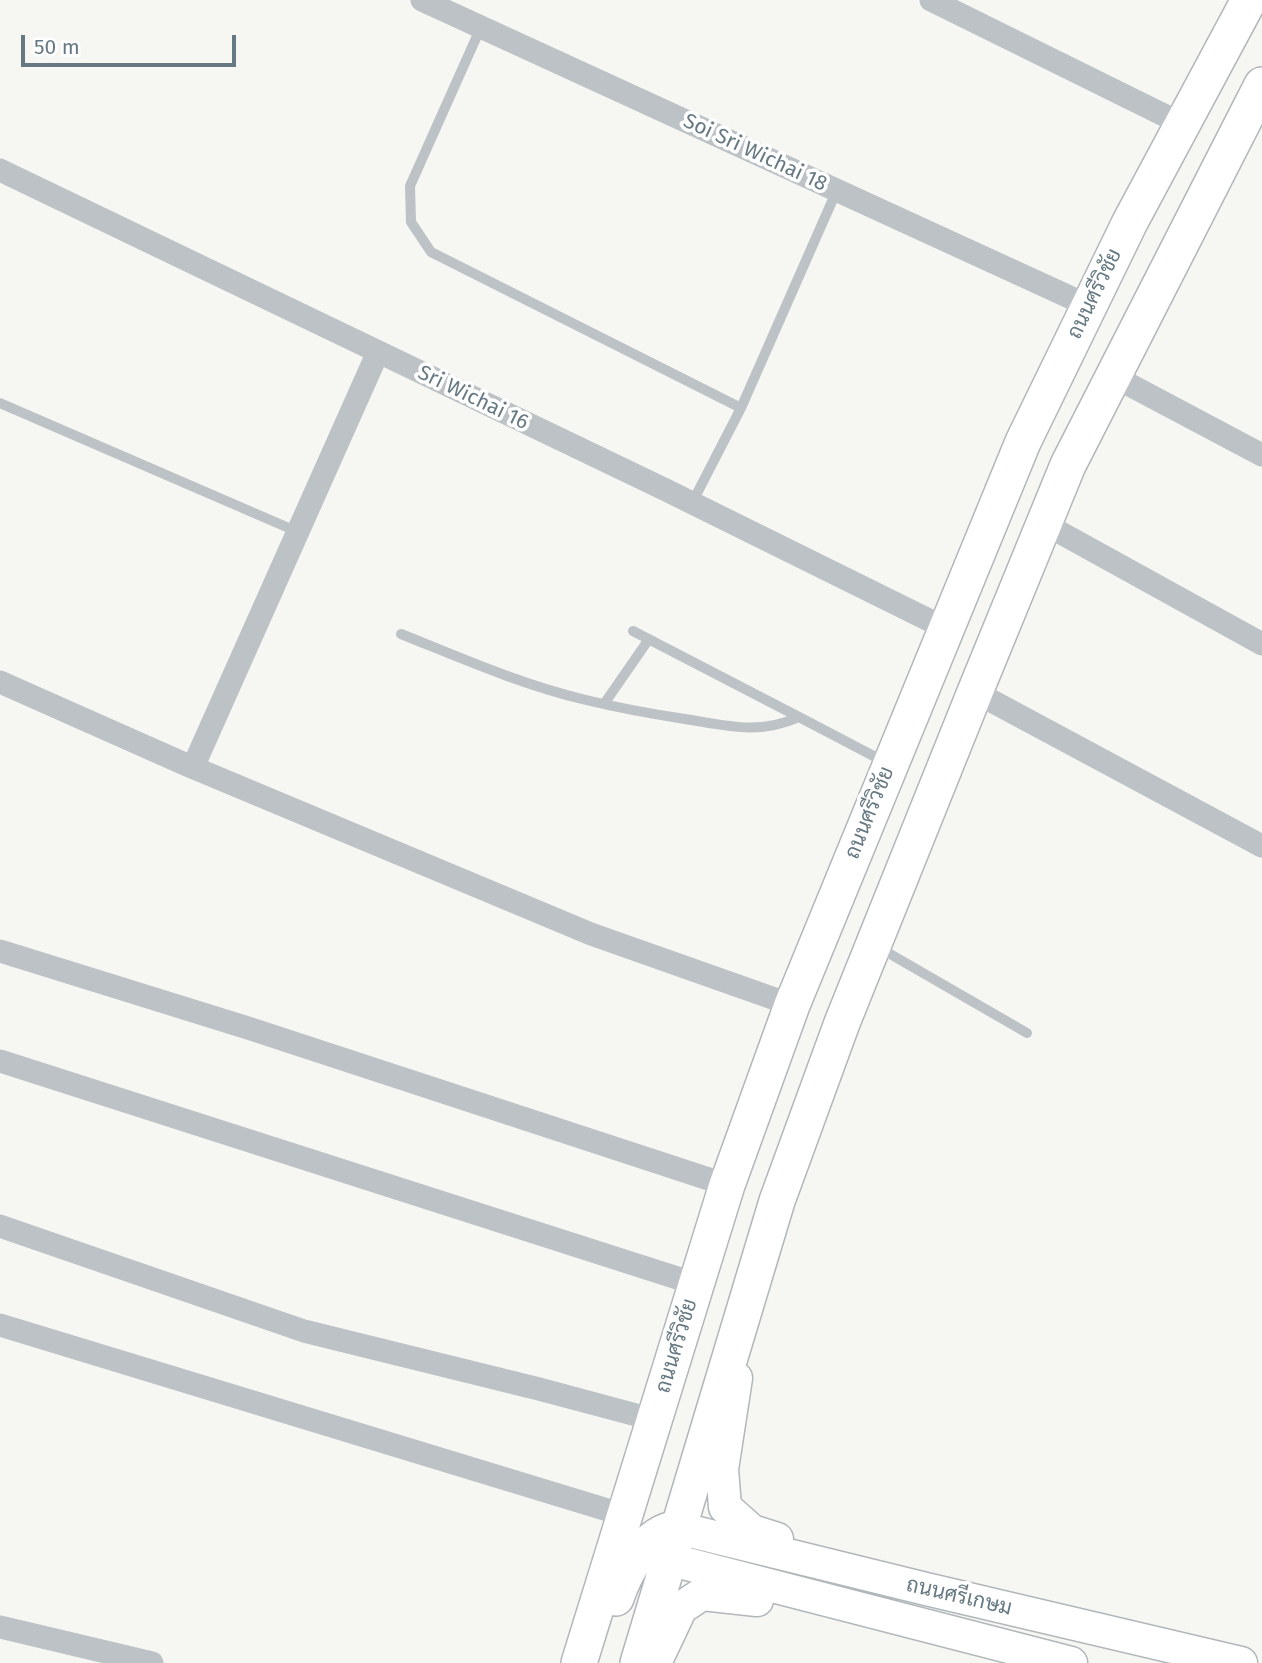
<!DOCTYPE html>
<meta charset="utf-8">
<style>
body{margin:0}
#map{position:relative;width:1262px;height:1663px;overflow:hidden;background:#f6f6f3;font-family:"Fira Sans",sans-serif}
canvas{display:block}
.scale{position:absolute;left:21px;top:35px;width:215px;height:32px;box-sizing:border-box;border:4px solid #667983;border-top:0;padding-left:9px;font-size:21px;line-height:24px;white-space:nowrap;color:#667983;-webkit-text-stroke:5px #fff;paint-order:stroke}
</style>
<div id="map">
<canvas width="1262" height="1663"></canvas>
<div class="scale">50 m</div>
</div>
<script>
const c = document.querySelector('canvas').getContext('2d');
c.lineJoin = 'round';
function strokePath(path, color, width, dash) { c.strokeStyle = color; c.lineWidth = width; c.lineCap = dash ? 'butt' : 'round'; c.setLineDash(dash || []); c.stroke(path); }
function drawText(font, color, halo, rows, align = 'center') {
  c.font = font + ' "Fira Sans",Sarabun,sans-serif'; c.lineWidth = 7; c.setLineDash([]); c.textBaseline = 'middle'; c.strokeStyle = halo; c.fillStyle = color; for (const [text, x, y, turn = 0] of rows) {
    c.save(); c.translate(x, y); c.rotate((+turn || 0) * Math.PI / 180); c.textAlign = isNaN(turn) ? turn : align; if (halo) c.strokeText(text, 0, 0); c.fillText(text, 0, 0); c.restore();
  }
}
const secondary = new Path2D(`
 M736,1378l-14,91 3,38 27,24 25,8
 M678,1528l248,61 315,74
 M668,1559l403,104
 M655,1663l26,-55 21,-14 55,6`);
const primary = new Path2D(`
 M616,1598c10,-29 30,-66 62,-70
 M579,1663l148,-478 65,-180 231,-563 107,-220 119,-222
 M638,1663l139,-462 65,-178 133,-331 93,-227 194,-380`);
strokePath(secondary, '#b1b8bb', 35);
strokePath(primary, '#b0b6b9', 38);
strokePath(new Path2D(`
 M481,27l-71,159 1,36 20,30 310,156
 M0,403l298,129
 M692,503l49,-95 96,-218
 M633,631l166,86
 M401,634c60,24 121,51 185,66 33,8 66,14 99,19 43,7 74,16 114,-2l86,45
 M604,704l45,-65
 M878,947l149,86`), '#bcc2c5', 10);
strokePath(new Path2D(`
 M422,0l667,306
 M931,0l251,124
 M0,170l666,320 279,138
 M1113,376l149,79
 M1043,523l219,121
 M0,682l187,83 404,169 201,71
 M975,692l287,154
 M193,767l185,-415
 M0,951l248,77 479,157
 M0,1061l696,223
 M0,1226l304,105 235,58 116,31
 M0,1325l624,190
 M0,1627l152,36`), '#bcc2c5', 23);
strokePath(secondary, '#fff', 32);
strokePath(primary, '#fff', 35);
drawText('21px', '#667983', '#fff', [
 ["Soi Sri Wichai 18",755,153,25],
 ["ถนนศรีวิชัย",1095,294,-64],
 ["Sri Wichai 16",473,398,26],
 ["ถนนศรีวิชัย",870,813,-68],
 ["ถนนศรีวิชัย",677,1346,-73],
 ["ถนนศรีเกษม",959,1597,13]
]);
</script>
